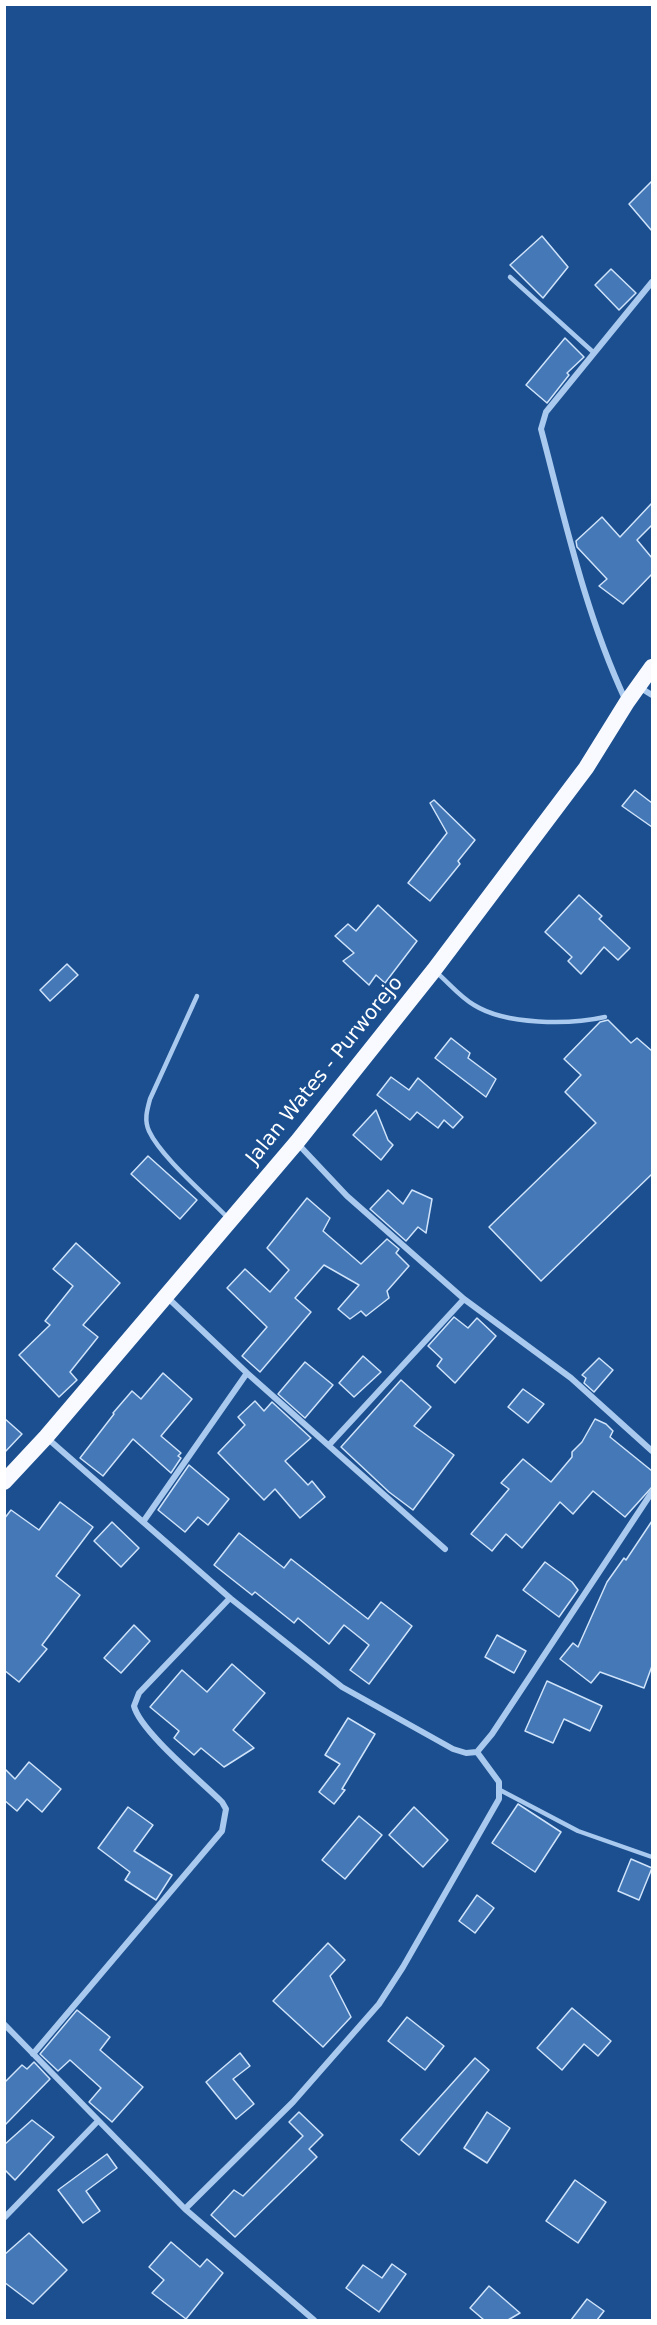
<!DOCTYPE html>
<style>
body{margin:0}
#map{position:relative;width:657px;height:2325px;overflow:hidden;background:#1b4f8f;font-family:"DejaVu Sans",sans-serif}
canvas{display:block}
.frame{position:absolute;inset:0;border:6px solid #fff;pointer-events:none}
</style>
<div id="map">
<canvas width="657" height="2325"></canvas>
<div class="frame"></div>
</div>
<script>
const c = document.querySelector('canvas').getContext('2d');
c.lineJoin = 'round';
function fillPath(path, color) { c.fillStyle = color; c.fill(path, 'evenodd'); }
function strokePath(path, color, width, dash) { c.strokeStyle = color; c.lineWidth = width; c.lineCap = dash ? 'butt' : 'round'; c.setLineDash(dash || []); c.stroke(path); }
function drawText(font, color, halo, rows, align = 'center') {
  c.font = font + ' "DejaVu Sans",sans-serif'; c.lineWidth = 4.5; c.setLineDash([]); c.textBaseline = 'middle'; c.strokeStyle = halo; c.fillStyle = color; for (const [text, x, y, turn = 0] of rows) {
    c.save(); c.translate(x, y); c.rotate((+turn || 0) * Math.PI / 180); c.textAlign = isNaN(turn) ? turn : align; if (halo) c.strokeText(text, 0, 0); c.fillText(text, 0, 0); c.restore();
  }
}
const building = new Path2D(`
 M652,181v50l-23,-27z
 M542,236l26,31 -25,31 -33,-33z
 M611,269l25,24 -17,17 -24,-25z
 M565,338l19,19 -17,16 2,2 -22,28 -21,-18z
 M652,503v22l-15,15 15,18v16l-29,30 -24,-18 8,-7 -30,-32 -1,-6 26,-24 18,20z
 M635,790l17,13v24l-30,-21z
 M434,800l41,40 -17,21 2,3 -30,37 -22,-18 39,-50 -17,-30z
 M579,895l23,21 -3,3 31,29 -12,12 -14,-13 -23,27 -13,-13 4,-4 -27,-25z
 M378,905l39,36 -32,42 -9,-8 -7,10 -26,-24 11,-8 -19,-17 13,-12 8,7z
 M67,964l11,11 -28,26 -10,-11z
 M608,1020l23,23 6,-5 15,13v123l-111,107 -52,-54 107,-104 -31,-31 16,-17 -17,-16 36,-37z
 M451,1038l19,15 -2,5 28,21 -10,18 -51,-39z
 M391,1077l18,13 9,-12 45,39 -10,11 -9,-8 -6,8 -21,-16 -7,8 -33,-25z
 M376,1110l12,30 5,5 -12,15 -28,-25z
 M148,1156l49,44 -17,19 -49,-45z
 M388,1190l15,14 9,-14 20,9 -6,34 -8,-6 -12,14 -36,-32z
 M307,1198l23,20 -7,13 38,33 26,-25 12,10 -3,4 13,13 -22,25 2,7 -23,18 -5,-5 -11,8 -12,-10 21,-24 -35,-20 -29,33 16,14 -51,60 -18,-16 25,-29 -40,-39 18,-19 25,23 19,-22 -22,-22z
 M76,1243l44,40 -37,42 15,12 -28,35 7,8 -18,17 -40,-42 31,-30 -5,-4 28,-35 -20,-17z
 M454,1317l14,11 9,-10 19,18 -41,47 -18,-17 5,-7 -14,-13z
 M363,1356l18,16 -27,25 -15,-14z
 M599,1358l14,12 -19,22 -10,-9 2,-5 -4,-3z
 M305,1362l28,23 -28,33 -27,-24z
 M163,1373l29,26 -31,37 20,17 -3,3 3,2 -10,15 -38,-34 -30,37 -23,-18 34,-44 -1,-1 19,-22 9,8z
 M401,1380l30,27 -17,19 40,29 -41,55 -24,-18 -48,-45z
 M523,1389l21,15 -16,19 -20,-16z
 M255,1401l9,10 8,-9 39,36 -26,23 23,24 4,-4 13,16 -25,21 -25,-29 -11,11 -46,-47 27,-28 -7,-8z
 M4,1418l18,16 -18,19z
 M595,1419l11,5 7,7 -3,6 42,34v16l-27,30 -32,-26 -20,23 -13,-12 -38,46 -16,-14 -14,17 -21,-17 38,-45 -8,-6 22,-24 28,23 21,-25v-5l10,-10z
 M189,1465l40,34 -21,26 -10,-8 -13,15 -27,-22z
 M60,1502l33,25 -37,49 24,19 -38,50 5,4 -28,33 -15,-12v-151l7,-9 28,20z
 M652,1521v145l-8,22 -44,-16 -9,11 -31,-24 13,-16 5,4 29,-65 17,-24 2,2z
 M112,1522l27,26 -18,19 -27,-26z
 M239,1533l45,35 7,-9 77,60 13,-17 31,24 -43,58 -19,-14 19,-25 -25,-20 -15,19 -31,-26 -4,5 -39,-31 -3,3 -38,-30z
 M545,1562l27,20 6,8 -19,27 -36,-27z
 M134,1625l16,16 -29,32 -17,-15z
 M497,1635l29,16 -12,22 -29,-16z
 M232,1664l33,29 -32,37 21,18 -30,19 -23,-19 -7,7 -20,-17 5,-7 -29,-24 32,-37 25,22z
 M547,1681l55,25 -12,25 -26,-12 -11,24 -28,-12z
 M348,1718l27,16 -33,55 3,1 -11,14 -15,-12 21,-28 -15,-9z
 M29,1762l32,27 -19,23 -15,-13 -10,12 -13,-11v-32l11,11z
 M518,1804l43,28 -26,40 -43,-29z
 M128,1807l25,18 -19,26 38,24 -16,25 -31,-20 5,-8 -32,-24z
 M414,1807l34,33 -25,27 -34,-32z
 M359,1816l23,19 -37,44 -23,-19z
 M631,1859l21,9 -13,32 -21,-9z
 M477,1895l17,13 -19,25 -16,-12z
 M328,1943l17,17 -15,16 21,41 -28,30 -50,-46z
 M572,2008l39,33 -13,15 -14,-12 -22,26 -25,-22z
 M77,2010l33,27 -10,13 43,37 -31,35 -23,-20 12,-14 -31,-28 -12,11 -18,-17z
 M407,2017l37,29 -19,24 -37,-29z
 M240,2053l10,13 -17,13 21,25 -18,15 -30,-37z
 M475,2058l14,12 -70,85 -18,-15z
 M34,2062l16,17 -46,47v-43l18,-18 5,4z
 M299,2112l24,23 -14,14 8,8 -82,80 -24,-22 23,-25 9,6 60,-60 -14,-14z
 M487,2112l23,16 -23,35 -23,-15z
 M32,2120l22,17 -39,43 -11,-11v-24z
 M107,2154l10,14 -31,23 14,20 -17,12 -25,-33z
 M575,2180l31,22 -28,41 -32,-22z
 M29,2233l38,37 -34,34 -29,-22v-27z
 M171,2242l29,25 7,-8 16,14 -37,46 -34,-26 12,-13 -15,-13z
 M392,2264l14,10 -27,38 -33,-24 17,-23 19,13z
 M489,2286l31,27 -12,7h-24l-14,-12z
 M587,2299l17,12 -7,9h-26z`);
fillPath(building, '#4478b7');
strokePath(building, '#cfe3fa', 1.5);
strokePath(new Path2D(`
 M510,277l83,75
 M436,972c12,10 24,25 38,33 32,20 95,20 131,12
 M197,996l-47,103c-3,11 -6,21 -1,32 12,26 57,64 78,86
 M500,1790l78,41 74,26`), '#a9c9ee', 4.5);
strokePath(new Path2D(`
 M639,687l13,8
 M625,699c-40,-86 -60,-179 -84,-270l5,-17 106,-130
 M298,1144l49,52 117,103 107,79 81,73
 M168,1298l79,75 198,176
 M47,1438l183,160 112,89 111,62 13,4 11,-1 15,-18 160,-242
 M329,1445l135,-146
 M143,1522l104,-149
 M4,2024l181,185 129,111
 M33,2054l189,-223 4,-22 -4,-7c-20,-20 -82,-71 -88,-96l5,-13 91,-95
 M185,2209l108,-107 86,-98 24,-37 96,-168v-17l-22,-30
 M4,2218l94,-97`), '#a9c9ee', 6);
strokePath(new Path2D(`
 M4,1482l42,-45 251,-295 137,-172 152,-202 41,-66 25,-35`), '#f8faff', 16);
drawText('20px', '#fff', '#1b4f8f', [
 ["Jalan Wates - Purworejo",325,1071,-51]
]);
</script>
